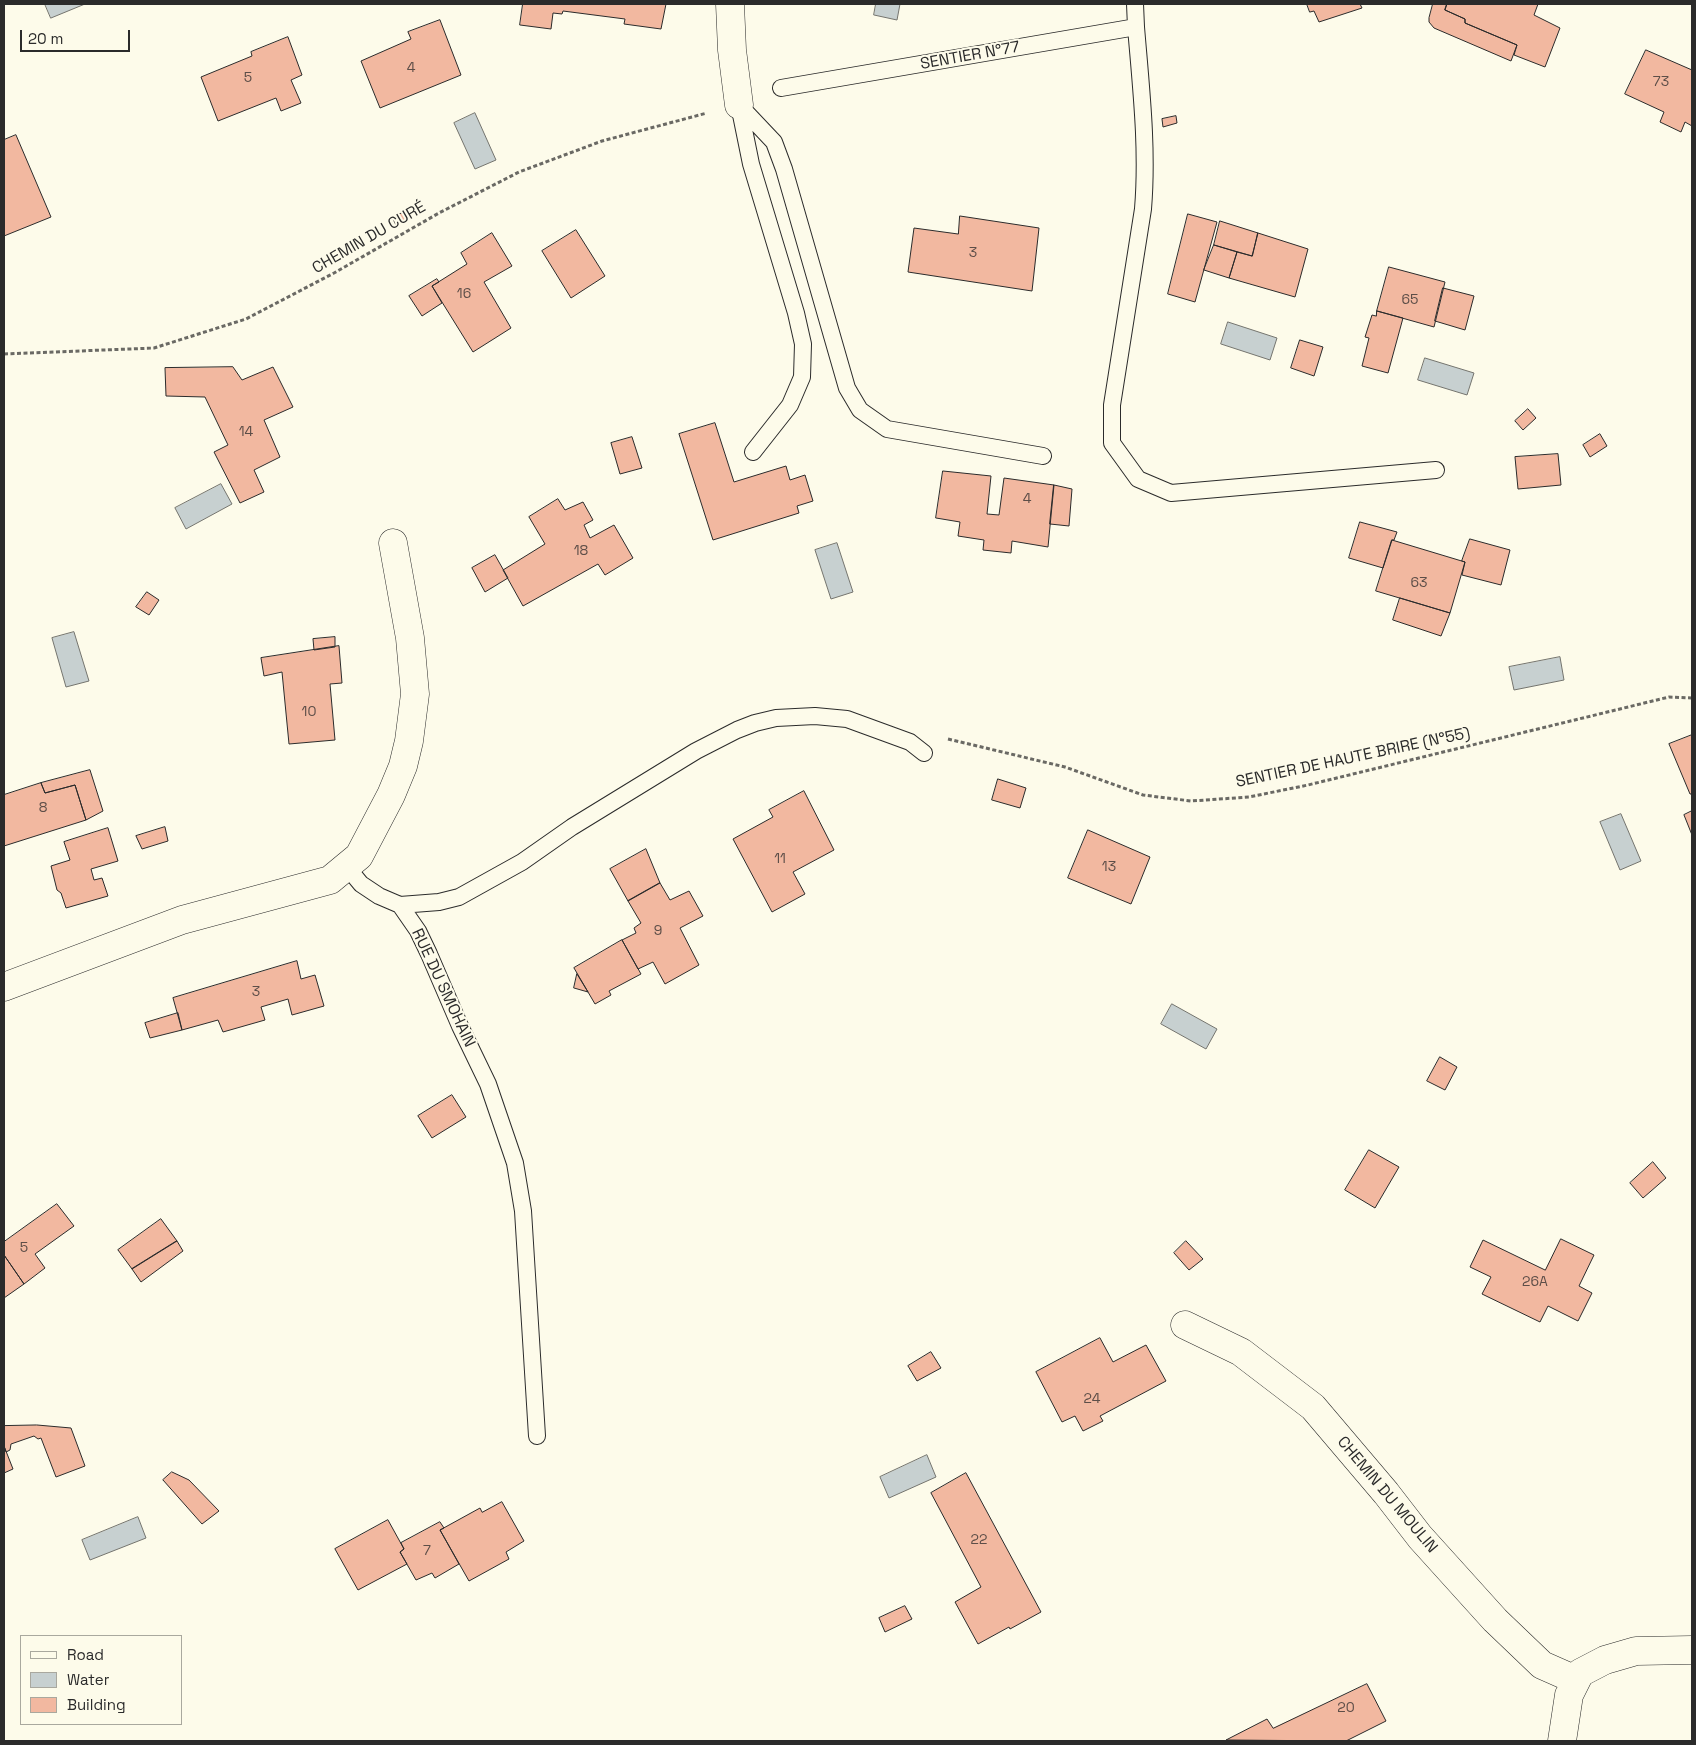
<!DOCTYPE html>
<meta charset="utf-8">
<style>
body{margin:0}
#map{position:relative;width:1696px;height:1745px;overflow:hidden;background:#fdfbea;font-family:"Space Grotesk",sans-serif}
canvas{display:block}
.frame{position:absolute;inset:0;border:5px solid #2b2b2b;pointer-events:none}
.legend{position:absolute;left:20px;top:1635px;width:162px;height:90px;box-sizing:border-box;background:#fdfbea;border:1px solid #a9a89e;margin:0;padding:6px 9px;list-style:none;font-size:15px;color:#2b2b2b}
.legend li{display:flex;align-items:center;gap:10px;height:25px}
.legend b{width:25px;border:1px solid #a9a89e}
.scale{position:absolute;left:20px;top:30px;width:110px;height:22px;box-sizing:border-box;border:2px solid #2b2b2b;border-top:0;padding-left:6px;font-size:15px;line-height:18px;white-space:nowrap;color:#2b2b2b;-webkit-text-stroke:4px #fdfbea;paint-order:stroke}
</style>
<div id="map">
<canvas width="1696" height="1745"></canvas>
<div class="frame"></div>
<ul class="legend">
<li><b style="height:6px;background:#fdfbea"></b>Road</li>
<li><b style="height:14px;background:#c7d0d0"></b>Water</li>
<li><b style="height:14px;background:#f2b8a0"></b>Building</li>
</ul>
<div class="scale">20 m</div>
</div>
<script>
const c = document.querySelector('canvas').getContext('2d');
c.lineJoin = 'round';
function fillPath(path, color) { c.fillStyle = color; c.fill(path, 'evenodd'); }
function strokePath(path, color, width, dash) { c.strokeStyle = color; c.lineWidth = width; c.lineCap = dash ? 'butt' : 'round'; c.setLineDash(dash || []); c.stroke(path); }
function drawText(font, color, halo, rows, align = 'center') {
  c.font = font + ' "Space Grotesk",sans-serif'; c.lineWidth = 4; c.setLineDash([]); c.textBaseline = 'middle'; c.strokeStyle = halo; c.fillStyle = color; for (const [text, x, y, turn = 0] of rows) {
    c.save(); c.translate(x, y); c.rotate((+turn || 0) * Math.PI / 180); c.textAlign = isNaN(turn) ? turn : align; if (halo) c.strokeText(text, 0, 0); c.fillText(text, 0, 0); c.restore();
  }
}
const water = new Path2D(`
 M45,4h40l-34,14z
 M876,4h24l-3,16 -23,-5z
 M475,113l21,47 -21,9 -21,-46z
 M1228,322l49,16 -7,22 -49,-16z
 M1425,358l49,15 -7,22 -49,-15z
 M221,484l11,20 -46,25 -11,-21z
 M837,543l16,49 -22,7 -16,-49z
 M74,632l15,49 -23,6 -14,-49z
 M1560,657l4,23 -50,10 -5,-23z
 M1621,814l20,47 -21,9 -20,-48z
 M1172,1004l45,25 -11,20 -45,-25z
 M927,1455l9,22 -47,21 -9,-21z
 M138,1517l8,21 -56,22 -8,-20z`);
fillPath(water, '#c7d0d0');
strokePath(water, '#74746e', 1);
const building = new Path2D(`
 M523,4h143l-5,25 -37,-5 1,-5 -62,-8 -1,3 -9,-1 -2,16 -31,-4z
 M1307,4h53l2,4 -43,14 -5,-11 -4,1z
 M1433,4h14l-2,6 20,9v4l52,22 -6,16 -77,-33 -5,-6v-4z
 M1447,4h91l-4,11 26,13 -15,39 -31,-12 3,-10 -52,-22v-4l-20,-9z
 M440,20l21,55 -81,33 -19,-47 50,-22 -3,-7z
 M288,37l14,38 -11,5 10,23 -20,8 -5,-13 -58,23 -17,-44 51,-21 -1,-4z
 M1646,50l46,20v56l-7,-4 -4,10 -21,-10 4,-10 -39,-18z
 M1176,116l1,7 -14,4 -1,-8z
 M16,135l35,82 -47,19v-96z
 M408,211l3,7 -15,7 -4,-8z
 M1188,214l29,8 -22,80 -27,-8z
 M960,216l79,12 -7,63 -124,-19 6,-44 44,6z
 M1220,221l38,12 -6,23 -38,-11z
 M576,230l29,46 -34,22 -29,-47z
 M492,233l20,33 -28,16 27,46 -38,24 -41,-66 35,-22 -6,-11z
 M1258,233l50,16 -13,48 -66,-19 8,-26 15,4z
 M1214,245l23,7 -8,26 -25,-8z
 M1389,267l56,15 -11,45 -57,-16z
 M437,279l2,3 -7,4 10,17 -20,13 -13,-20z
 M1443,288l31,8 -9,34 -30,-9z
 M1377,311l26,7 -15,55 -26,-7 7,-28 -4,-1 7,-22 4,1z
 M1300,340l23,7 -9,29 -23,-8z
 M233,367l9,13 31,-13 20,40 -29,13 16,37 -26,13 10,22 -24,11 -26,-51 14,-7 -23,-48 -39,-1 -1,-28z
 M1528,409l8,9 -13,12 -8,-9z
 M715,423l19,59 52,-16 4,14 15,-5 8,26 -16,5 2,7 -86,27 -34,-106z
 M1600,434l7,12 -17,11 -7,-12z
 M632,437l10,31 -22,6 -9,-31z
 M1558,454l3,31 -43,4 -3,-32z
 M943,471l48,5 -4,38 12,1 5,-37 50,7 -6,62 -36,-6 -1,12 -28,-3 1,-10 -26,-4 2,-14 -24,-4z
 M1054,485l18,4 -3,37 -19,-2z
 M558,499l7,11 18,-8 10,18 -9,5 6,13 24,-13 19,33 -28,17 -7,-11 -75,42 -20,-36 42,-26 -16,-27z
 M1360,522l37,10 -3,8h-2l-9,28 -34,-10z
 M1470,539l40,11 -9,35 -39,-10 3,-13 -3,-1z
 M1392,540l73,22 -15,51 -74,-22z
 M495,555l13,23 -23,14 -13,-24z
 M147,592l12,8 -10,15 -13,-8z
 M1400,598l50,15 -9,23 -48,-16z
 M335,637v10l-21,3 -1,-11z
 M339,646l3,37 -12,1 5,56 -46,4 -7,-72 -18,4 -3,-18z
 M1692,735v59h-2l-21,-50z
 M90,770l13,41 -17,9 -11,-35 -30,8 -4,-10z
 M998,779l28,9 -6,20 -28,-8z
 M41,783l4,10 30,-8 11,35 -82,26v-51z
 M804,791l30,59 -41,22 12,22 -33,18 -39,-73 40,-22 -4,-7z
 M1692,811v24l-8,-20z
 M165,827l3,14 -26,8 -6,-13z
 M108,828l10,33 -27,8 3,11 8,-2 6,18 -42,12 -5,-15 -4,-3 -6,-24 19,-6 -6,-18z
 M1088,830l62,27 -19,47 -63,-26z
 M646,849l14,34 -32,18 -18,-32z
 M660,883l10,17 19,-9 14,25 -23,12 19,37 -34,19 -12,-22 -15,7 -16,-29 14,-7 -2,-5 7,-5 -13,-22z
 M622,940l19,34 -32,17 2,4 -16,9 -21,-36z
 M297,961l4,18 14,-4 9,31 -32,9 -4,-16 -27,8 4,13 -42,12 -5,-12 -36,10 -9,-32z
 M577,974l11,18 -14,-4z
 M178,1013l4,17 -32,8 -5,-15z
 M1440,1057l17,10 -12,23 -18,-9z
 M452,1095l14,22 -34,21 -14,-22z
 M1369,1150l30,17 -24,41 -30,-18z
 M1653,1162l13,16 -23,20 -13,-15z
 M57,1204l17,22 -39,28 10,14 -21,16 -20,-29v-13z
 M161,1219l16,22 -45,28 -14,-19z
 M1561,1239l33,16 -15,31 13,7 -14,28 -30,-15 -8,16 -58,-28 9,-17 -21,-10 13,-27 62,30z
 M177,1241l6,10 -42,31 -9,-13z
 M1186,1241l17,18 -14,11 -15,-17z
 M4,1255l20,29 -20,14z
 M1100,1338l13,24 33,-17 20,36 -66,35 3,5 -20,10 -8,-15 -13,6 -26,-50z
 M931,1352l10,16 -24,13 -9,-15z
 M37,1425l34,3 14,38 -29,11 -15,-39 -3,1 -4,-3 -23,8 -1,6 -4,2 -2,-6v-20z
 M4,1446l9,23 -9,4z
 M172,1472l17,8 30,31 -17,13 -39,-44z
 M966,1473l75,139 -31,17 -1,-2 -31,17 -23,-42 26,-15 -50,-94z
 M502,1502l22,39 -18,11 3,7 -40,22 -29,-51 40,-22 2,4z
 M388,1520l16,29 -4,3 7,12 -49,26 -23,-41z
 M440,1522l4,6 -4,2 19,34 -24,14 -3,-5 -16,7 -16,-28 4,-3 -3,-6z
 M905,1606l7,13 -27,13 -6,-14z
 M1367,1684l19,37 -40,20 -120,-1 41,-21 6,9z`);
fillPath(building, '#f2b8a0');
strokePath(building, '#2b2b2b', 1);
const lane = new Path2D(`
 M1136,27c5,61 12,121 7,182l-31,196v38l26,36 33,14 265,-23
 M781,88l355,-61 -1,-23
 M739,105l35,37 10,27 63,219 13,22 27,19 156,27
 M739,105l12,59 45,149 7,31 -1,33 -12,28 -37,47
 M347,867l14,17 18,12 21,9
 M400,905l39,-3 20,-5 63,-35 50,-35 124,-76 41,-21 18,-7 21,-5 39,-2 32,3 63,23 14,11
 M400,905l18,26 11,23 31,72 28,58 27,79 8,48 14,225`);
const street = new Path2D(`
 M730,4l2,46 7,55
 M4,987l178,-67 148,-40 29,-24 32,-61 12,-29 6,-25 6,-47 -5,-56 -17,-95
 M1185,1325l56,27 72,55 73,86 34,44 75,83 47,45 34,15
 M1562,1741l7,-46 11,-22 25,-13 31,-9 56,-1`);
strokePath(lane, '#2b2b2b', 18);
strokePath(street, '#2b2b2b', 29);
strokePath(new Path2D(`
 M4,354l150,-6 92,-29 88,-46 105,-60 80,-41 83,-31 105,-28
 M948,739l117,28 78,28 48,6 58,-4 59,-12 361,-88 23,1`), '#6a6964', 3, [4, 2.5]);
strokePath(lane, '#fdfbea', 16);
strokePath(street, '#fdfbea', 28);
drawText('14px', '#5d4e48', null, [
 ["4",411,68],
 ["5",248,78],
 ["73",1661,82],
 ["3",973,253],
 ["16",464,294],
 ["65",1410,300],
 ["14",246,432],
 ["4",1027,499],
 ["18",581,551],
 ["63",1419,583],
 ["10",309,712],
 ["8",43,808],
 ["11",780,859],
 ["13",1109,867],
 ["9",658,931],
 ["3",256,992],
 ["5",24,1248],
 ["26A",1535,1282],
 ["24",1092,1399],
 ["22",979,1540],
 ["7",427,1551],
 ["20",1346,1708]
]);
drawText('16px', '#2b2b2b', '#fdfbea', [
 ["SENTIER N°77",970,56,-10],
 ["CHEMIN DU CURÉ",369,238,-30],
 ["SENTIER DE HAUTE BRIRE (N°55)",1353,758,-12],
 ["RUE DU SMOHAIN",443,988,65],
 ["CHEMIN DU MOULIN",1387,1495,50]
]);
</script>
